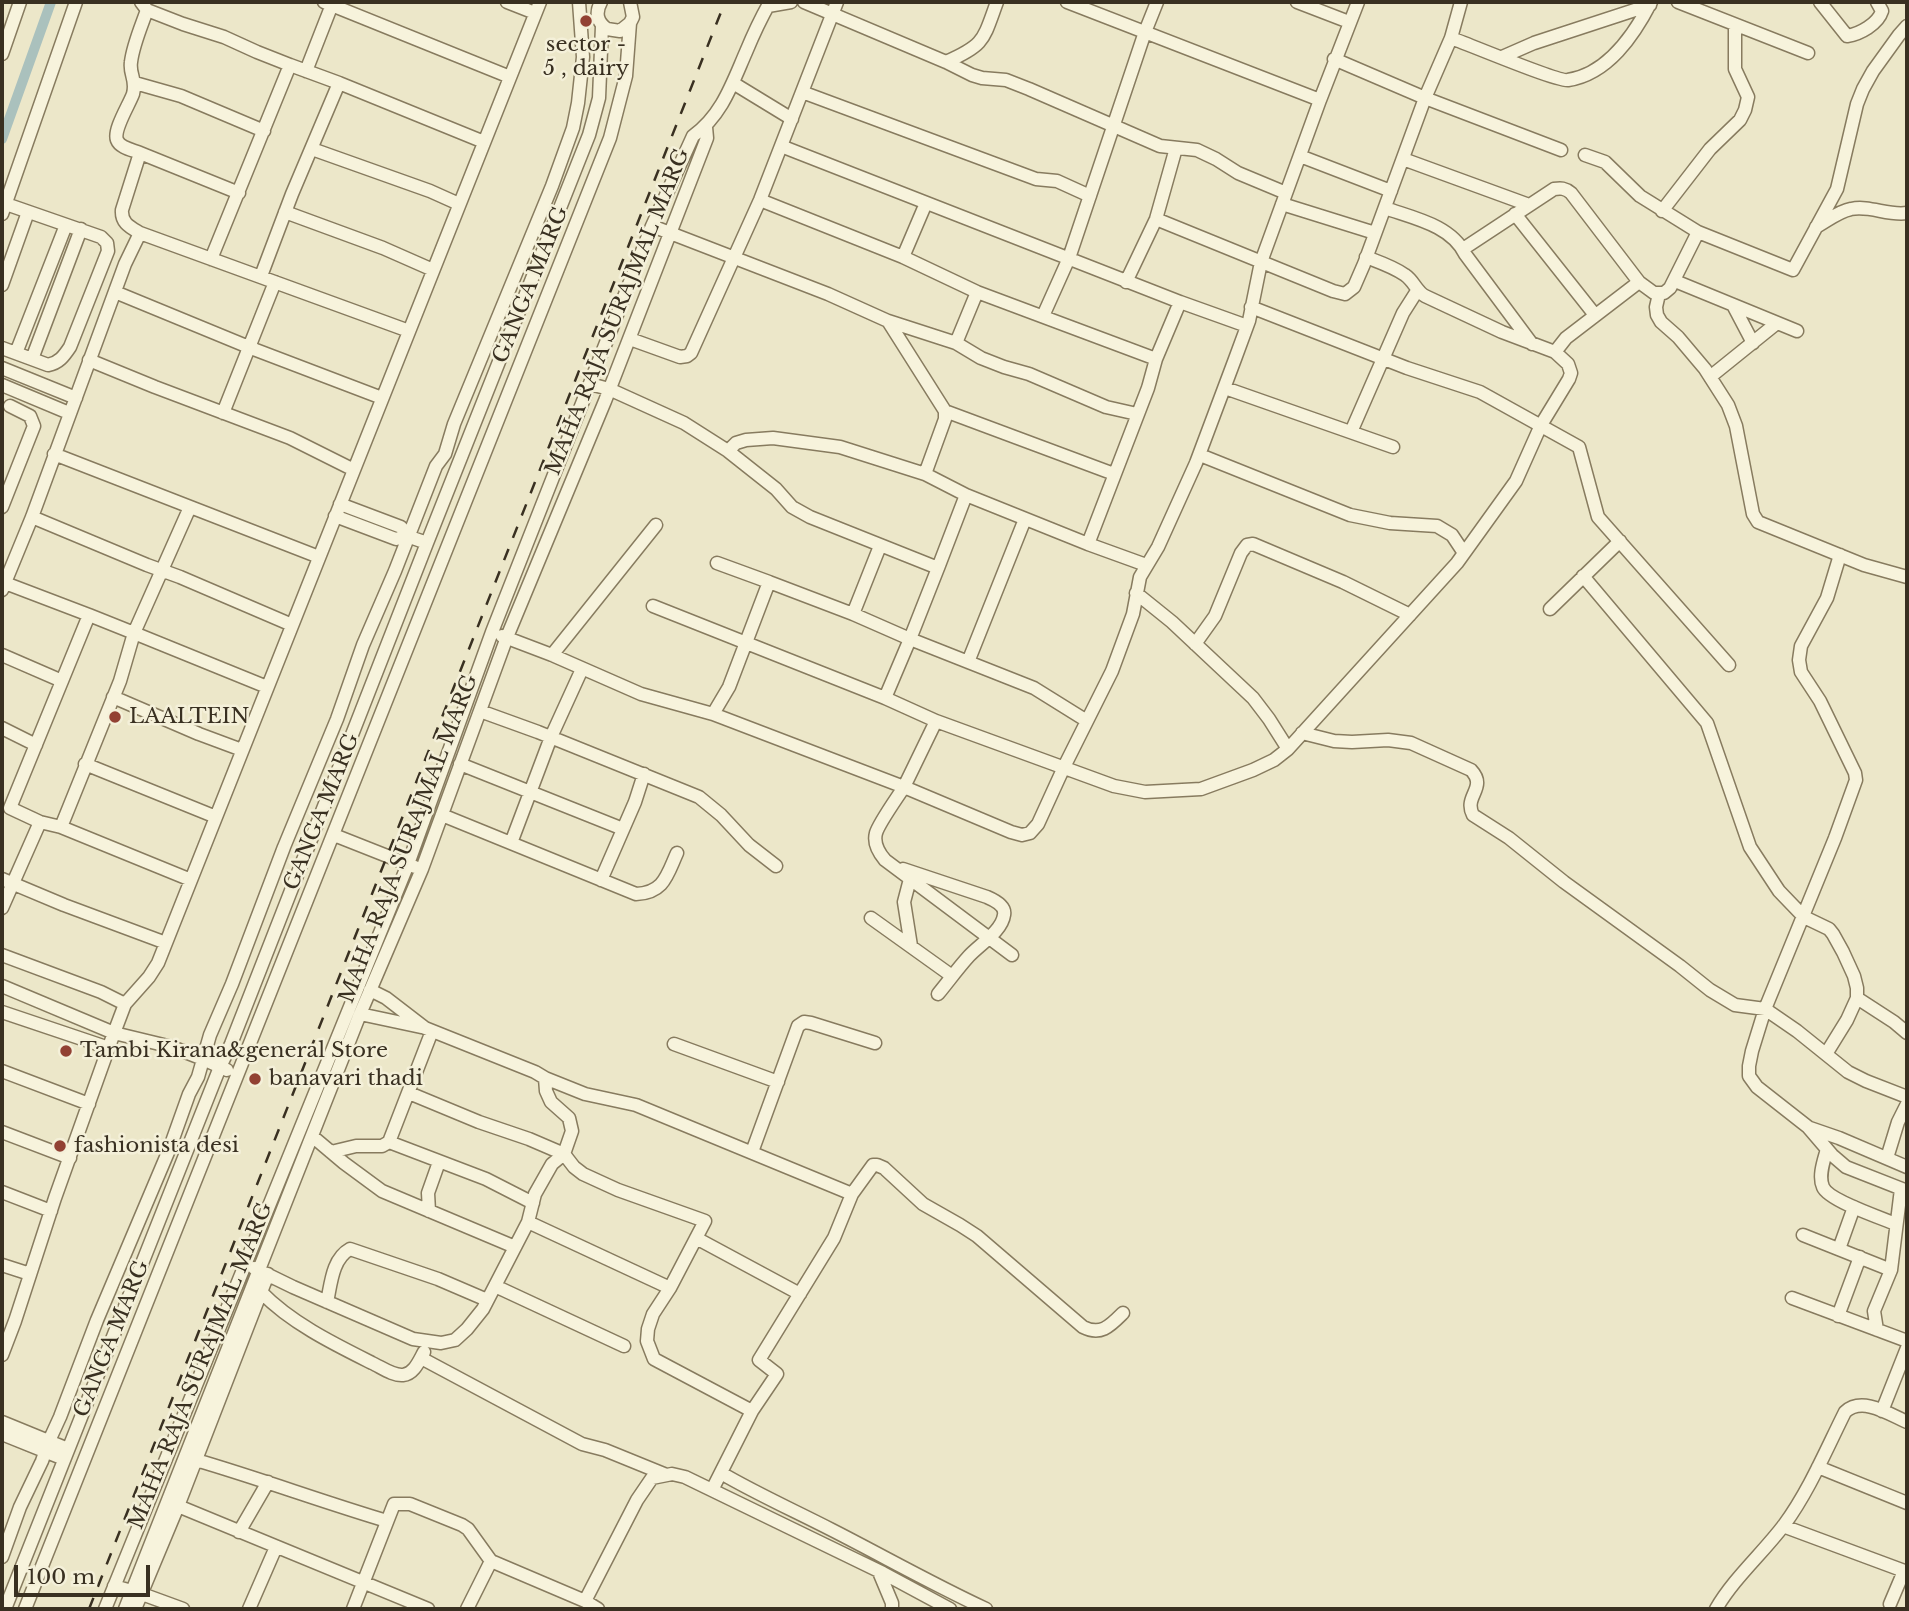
<!DOCTYPE html>
<style>
body{margin:0}
#map{position:relative;width:1909px;height:1611px;overflow:hidden;background:#ece7c9;font-family:"Libre Baskerville",serif}
canvas{display:block}
.frame{position:absolute;inset:0;border:4px solid #393021;pointer-events:none}
.scale{position:absolute;left:14px;top:1565px;width:136px;height:32px;box-sizing:border-box;border:4px solid #393021;border-top:0;padding-left:9px;font-size:21px;line-height:24px;white-space:nowrap;color:#393021;-webkit-text-stroke:5px #f4f0d9;paint-order:stroke}
</style>
<div id="map">
<canvas width="1909" height="1611"></canvas>
<div class="frame"></div>
<div class="scale">100 m</div>
</div>
<script>
const c = document.querySelector('canvas').getContext('2d');
c.lineJoin = 'round';
function strokePath(path, color, width, dash) { c.strokeStyle = color; c.lineWidth = width; c.lineCap = dash ? 'butt' : 'round'; c.setLineDash(dash || []); c.stroke(path); }
function drawText(font, color, halo, rows, align = 'center') {
  c.font = font + ' "Libre Baskerville",serif'; c.lineWidth = 5; c.setLineDash([]); c.textBaseline = 'middle'; c.strokeStyle = halo; c.fillStyle = color; for (const [text, x, y, turn = 0] of rows) {
    c.save(); c.translate(x, y); c.rotate((+turn || 0) * Math.PI / 180); c.textAlign = isNaN(turn) ? turn : align; if (halo) c.strokeText(text, 0, 0); c.fillText(text, 0, 0); c.restore();
  }
}
strokePath(new Path2D(`
 M2,139l49,-137`), '#aac1bd', 10);
const minor = new Path2D(`
 M324,2l186,75
 M507,2l28,11
 M601,2c-6,11 -4,20 6,27l13,2 10,-8
 M804,2l142,60 26,13 10,3 24,2 23,9 131,57 37,4 19,9 22,14 48,20
 M1067,2l253,98 38,-98
 M1297,2l52,20
 M1678,2l130,51
 M1820,2l27,34c13,-2 31,-12 35,-25l-5,-9
 M768,6l23,-4
 M147,10l36,14 41,13 33,15 33,13
 M1451,38c17,6 107,44 117,42 40,-6 66,-45 83,-78
 M2,54l18,-52
 M1502,57l32,-14 116,-38
 M1334,59l91,39 136,52
 M946,62c39,-17 37,-22 51,-60
 M306,71l27,-69
 M135,83l46,13 83,35
 M339,83l145,59
 M733,83l59,36
 M802,92l234,87 21,2 33,15
 M781,146l56,-144
 M312,149l118,42 29,13
 M140,153l99,40
 M1585,155l20,7 35,34 58,36
 M1300,156l91,35
 M1403,159l126,46
 M760,200l143,57 74,35 179,67
 M1282,204l93,29
 M1385,208c28,10 66,17 80,46l67,90
 M1662,211l48,-62 30,-29 5,-10 3,-13 -13,-28v-44
 M285,212l98,36 50,22
 M2,214l74,-212
 M1515,214l80,101
 M1156,219l177,72 12,3 9,-7 10,-23 61,-166 26,-60 10,-36
 M652,226l176,68 60,27 57,90v8l-20,55
 M1816,227c11,-6 23,-16 35,-18 19,-4 37,7 56,4
 M140,233l269,98
 M1463,249l91,-60c7,-1 11,-1 17,4l68,89 15,11h10l6,-5 28,-56 95,38 44,-81 20,-85 6,-15 10,-18 26,-36 8,-9
 M903,257l23,-54
 M1366,257c13,5 28,10 39,18 9,6 11,16 20,21l77,36 53,20
 M211,259l79,-194 49,18 -47,111 -31,82
 M1675,281l122,50
 M1126,282l30,-63 20,-71
 M2,285l26,-73
 M115,292l141,58 126,48
 M1659,294l-3,13 1,8 4,7 17,15 27,32 23,36 8,21 17,88 5,8 106,43 43,12
 M1180,302l67,24
 M1733,305l20,38
 M1251,307l156,61 73,24 99,55 19,70 131,148
 M1043,316l26,-58 76,-226 12,-30
 M888,321l68,22 25,15 23,9 25,7 77,33 31,7
 M630,339l50,18 7,-1 4,-3 69,-153 21,-54 399,156 -24,57 -8,29 -60,156 -122,-49
 M956,343l21,-51
 M2,348l46,17c11,-2 16,-9 22,-18l38,-96 -1,-8 -6,-6 -95,-33
 M16,353l50,-128
 M32,359l49,-130
 M89,360l66,27 135,51 64,32
 M2,368l74,30
 M1710,377l67,-54
 M590,384l19,5 75,34 44,28 48,38 16,18 18,10 128,51 28,-73 -41,-21 -85,-27 -67,-9 -27,2 -10,3 -8,8
 M2,385l67,28
 M1225,388l168,59
 M945,411l169,63
 M223,413l52,-131
 M1351,432l52,-119 14,-22
 M54,454l265,103
 M1200,455l150,60 40,8 47,3 15,9 12,18
 M340,504l61,23 6,9
 M2,507l32,-81 -4,-10 -20,-10
 M190,507l-56,126 133,54
 M335,516l61,23 11,-3 20,7
 M32,517l115,48 33,12 112,48
 M1088,544l58,21
 M1840,555l-13,43 -26,48 -2,14 2,12 19,29 35,72 1,7 -21,58 -70,171 -13,42 -3,15v10l8,11 51,40 24,28 14,12 61,24
 M717,563l52,19
 M1583,576l124,147 43,124 29,44 25,26 25,12 4,5 10,18 11,24 3,12v10l-10,22 -21,34
 M5,583l84,32
 M2,590l30,-73 93,-253 15,-31c-10,-6 -19,-10 -18,-23l18,-57c-7,-3 -20,-5 -23,-13 -4,-10 12,-35 16,-46 4,-15 -4,-19 -2,-32 2,-17 10,-35 16,-52l-6,-8
 M1136,593l36,29 81,76 16,21 19,30
 M653,606l232,92 25,-59 124,49 53,33
 M1550,609l70,-68
 M853,614l57,25 28,-71
 M89,615l45,18 -14,48 -59,146 -21,-5 -30,-14z
 M502,636l50,19 89,39 72,20 16,-27 40,-105 84,32 27,-68
 M1195,644l20,-28 26,-63 6,-8 6,-1 90,38 67,33
 M2,655l60,26
 M552,655l104,-130
 M968,662l57,-143
 M113,697l86,37 43,16
 M480,711l58,21 161,65 22,18 28,30 27,21
 M713,714l191,73 32,-66 -51,-23
 M936,721l178,65 31,6 56,-3 52,-19 21,-10 14,-11 169,-186 59,-82 25,-56 28,-46 2,-6 -3,-9 -13,-12 11,-14 73,-56
 M2,728l34,17
 M1302,733l32,8 18,1 36,-2 23,3 60,27c17,18 -8,26 2,45l36,23 55,44 116,84 30,24 25,15 30,4 32,22 51,41 18,9 41,16
 M85,764l131,53
 M460,764l163,65
 M442,815l194,79c28,-1 31,-19 41,-41
 M61,827l130,53
 M334,835l81,32
 M511,843l40,-106 31,-68
 M903,869l84,28c7,3 19,9 17,18 -2,16 -25,30 -35,41 -11,12 -21,26 -31,38
 M2,879l62,26 102,38
 M910,879l-6,23 7,44
 M601,880l34,-78 9,-28
 M2,908l38,-86
 M871,918l81,58
 M2,955l99,37 24,12
 M1012,955l-127,-95c-6,-7 -12,-16 -9,-27 3,-10 21,-35 28,-46l107,45 11,3 8,-2 8,-9 26,-57 48,-96 21,-57 7,-37 18,-30 38,-84 39,-104 14,-38 12,-59 59,-162
 M2,986l112,47 58,14 31,12 24,11
 M370,990l16,8 39,30 110,44 10,6 1,13 5,11 18,16 3,13 -8,23 -12,10 -17,30 -7,28 142,66 -17,26 -5,15 -1,12 7,18 98,52 -40,79
 M1857,998l37,24 13,11
 M2,1012l107,36
 M360,1014l61,13
 M674,1044l104,38
 M2,1071l87,33
 M545,1078l40,16 51,11 216,89 -18,44 -75,122 18,14 -25,37
 M409,1093l70,29 50,17 35,15 10,13 9,7 35,16 87,31 -35,67
 M1810,1128l29,10 68,29
 M2,1132l68,26
 M312,1136l32,27 38,28 133,56
 M389,1142l97,37 47,24
 M1827,1149c-3,11 -9,27 -4,38 5,13 58,31 73,37
 M331,1152l25,-6h26l7,-4 43,-111
 M752,1152l46,-126 6,-4 7,1 64,20
 M1887,1158l11,-36 9,-18
 M2,1192l49,19
 M852,1194l21,-29h4l7,3 39,36 37,21 17,11 106,91c18,9 27,-1 40,-14
 M429,1211l-1,-18 11,-31
 M1803,1235l88,35
 M696,1238l104,56
 M1839,1249l15,-42
 M2,1265l28,9
 M254,1268l39,19 120,52 28,4 14,-3 12,-11 16,-20 45,-87
 M495,1286l129,60
 M261,1292c30,31 73,52 111,71 9,4 21,13 31,12 11,-1 16,-14 21,-23
 M1792,1298l115,43
 M327,1302c4,-18 5,-43 23,-53l88,30 49,21
 M1838,1316l22,-59
 M1877,1330l-3,-19 17,-41 10,-81
 M2,1355l13,-34 40,-123 56,-157 14,-37 24,-27 9,-14 382,-961
 M421,1358l161,86 23,6 59,24
 M1882,1411l25,-63
 M2,1422l66,27
 M2,1434l62,25
 M196,1460c65,19 127,42 191,61
 M1818,1467l89,36
 M721,1473c36,21 74,38 111,57 51,26 102,55 154,79
 M178,1506l250,103
 M1783,1526l124,46
 M239,1532l29,-50
 M2,1557l18,-50 22,-46 7,-20 11,-24 37,-97 72,-170 20,-56 9,-17 12,-42 22,-51 52,-137 53,-128 26,-74 32,-74 41,-105 9,-12 9,-30 98,-238 21,-58 5,-25 5,-46 -4,-55
 M879,1572l13,31v6
 M114,1586l28,8 41,15
 M585,1601l52,-101 15,-22 20,-4 13,3 198,96 67,36
 M1890,1604l14,-33
 M5,1609l215,-542 11,-23 196,-501 162,-408 10,-37 3,-72
 M25,1609l585,-1471 16,-62 4,-53 3,-6 -3,-15
 M105,1609l303,-745 84,-232 160,-406 41,-90c29,-21 39,-52 53,-84 7,-17 15,-34 24,-50
 M125,1609l235,-595 62,-145 85,-232 98,-236 102,-263 -1,-11
 M135,1609l43,-103 90,-232
 M249,1609l27,-62
 M353,1609l41,-105h16l52,21 6,4 23,32
 M467,1609l24,-48 94,40 13,8
 M1716,1609c18,-31 46,-55 68,-84 25,-34 42,-75 61,-113 17,-16 44,2 62,10`);
strokePath(minor, '#877b5f', 15);
strokePath(minor, '#f7f3dc', 12);
strokePath(new Path2D(`
 M89,1609l636,-1607`), '#393021', 2.5, [12, 12]);
for (const [x, y, r, color] of [
 [586,21,7,"#924133"],
 [115,717,7,"#924133"],
 [66,1051,7,"#924133"],
 [255,1079,7,"#924133"],
 [60,1146,7,"#924133"]
]) { const dot = new Path2D(); dot.arc(x, y, r, 0, 2 * Math.PI); c.fillStyle = color; c.fill(dot); strokePath(dot, '#f4f0d9', 2.5); }
drawText('21px', '#393021', '#f4f0d9', [
 ["sector -",586,45,"center"],
 ["5 , dairy",586,69,"center"],
 ["LAALTEIN",129,717],
 ["Tambi Kirana&general Store",80,1051],
 ["banavari thadi",269,1079],
 ["fashionista desi",74,1146]
], 'left');
drawText('21px', '#393021', '#f4f0d9', [
 ["GANGA MARG",531,285,-68],
 ["MAHA RAJA SURAJMAL MARG",618,312,-68],
 ["GANGA MARG",322,812,-68],
 ["MAHA RAJA SURAJMAL MARG",409,839,-69],
 ["GANGA MARG",112,1339,-68],
 ["MAHA RAJA SURAJMAL MARG",201,1366,-68]
]);
</script>
